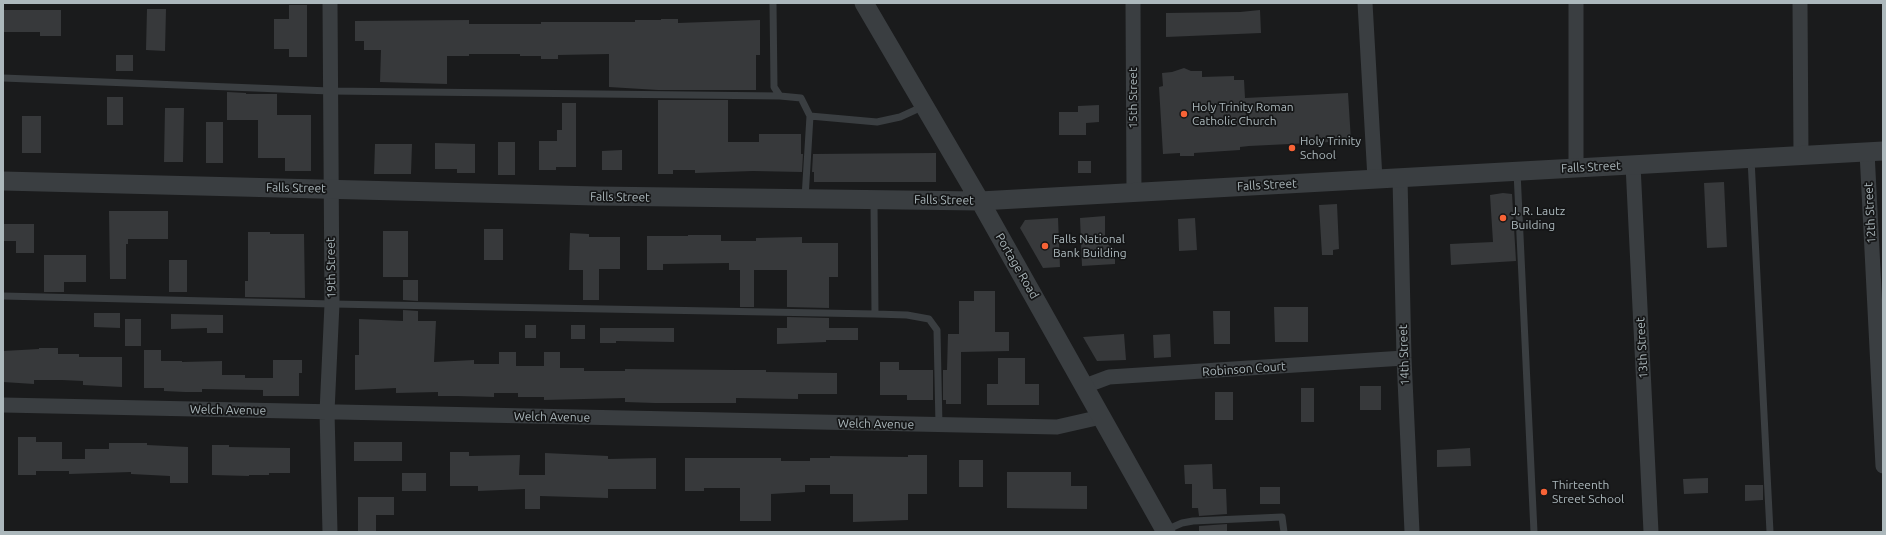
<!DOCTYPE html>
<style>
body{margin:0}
#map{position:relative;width:1886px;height:535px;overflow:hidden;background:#1a1b1c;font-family:Ubuntu,sans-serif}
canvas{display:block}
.frame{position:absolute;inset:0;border:4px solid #acb8bc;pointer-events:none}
</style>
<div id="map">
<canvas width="1886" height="535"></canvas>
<div class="frame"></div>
</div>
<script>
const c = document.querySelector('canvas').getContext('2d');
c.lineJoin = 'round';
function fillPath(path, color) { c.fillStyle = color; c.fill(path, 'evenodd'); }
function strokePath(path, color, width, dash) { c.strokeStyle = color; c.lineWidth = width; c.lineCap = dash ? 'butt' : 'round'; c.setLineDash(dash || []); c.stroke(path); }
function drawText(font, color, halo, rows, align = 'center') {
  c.font = font + ' Ubuntu,sans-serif'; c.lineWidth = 3.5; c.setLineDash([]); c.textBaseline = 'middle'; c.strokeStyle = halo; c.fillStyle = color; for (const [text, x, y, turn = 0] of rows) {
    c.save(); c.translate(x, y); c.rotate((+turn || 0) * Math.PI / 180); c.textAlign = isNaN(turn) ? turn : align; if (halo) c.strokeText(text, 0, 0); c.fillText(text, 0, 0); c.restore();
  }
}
fillPath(new Path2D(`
 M289,5h18v52h-18v-8h-15v-30h15z
 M147,9h19l-1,42 -19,-1z
 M3,10h58v26h-21v-4h-37z
 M1260,10l1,23 -95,4v-24l74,-1z
 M661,19h17v4l82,-3v35h-4v35h-98l-49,-3v-33l-51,1v4h-17v-3h-21v-2h-51v2h-22v28l-67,-2 1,-32h-17v-9h-9v-20l114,-1v4h72v-2h94v-2h26z
 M116,55h17v16h-17z
 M1184,68l7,3h11v6l32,-1v4h10l1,18 103,-5 3,48 -102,5 -9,1v3l-46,3v3h-14v-3l-17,1 -4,-67 4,-1 -1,-13 10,-1z
 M227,92l19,1v1h31v21h34v56h-26v-13h-27v-38h-31z
 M107,97h16v28h-16z
 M658,100h70v42h31v-8h42v20h2l-1,18 -49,-1 -58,2v-3h-22v4h-15z
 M562,103h14v64h-20v3h-17v-29h18v-11h5z
 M1099,105v17l-13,1v12h-27v-23h19v-6z
 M165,108h19l-1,54h-19z
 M22,116h19v37h-19z
 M206,122h17v41h-17z
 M498,142h17v33h-17z
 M435,143l40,1v29h-18v-4h-22z
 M375,144h37l-1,30h-37z
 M622,150v20h-20v-19z
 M936,153v29h-122v-10h-2l1,-18z
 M1078,161h13v12h-13z
 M1724,182l3,65 -20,1 -3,-65z
 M1503,193l9,1 4,67 -65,4 -1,-21 43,-2 -3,-47z
 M1337,204l2,45 -6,1v5h-11l-3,-50z
 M109,211h59v28h-40v5h-2v35h-16z
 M1105,216v27l10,6v15l-33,2 -2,-48z
 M1058,218l2,49 -17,1 -23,-40 5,-8z
 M1195,218l2,32 -18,1 -1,-32z
 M3,224h31v29h-18v-12h-13z
 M484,229h19v31h-19z
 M383,231h25v46h-25z
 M248,232h22v2h34l1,64 -60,-1v-16h3z
 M570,233l19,1v3h31v32h-21v31h-16v-30h-14z
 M688,235h33v6h35v-3l46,-1v6h36v34h-9v31l-42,-1v-37h-33v37h-14v-37h-11v-7l-66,1v6h-16v-34h41z
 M44,255h42v27h-22v10h-20z
 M169,260h18v32h-18z
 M403,280h15v21l-15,-1z
 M974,291h21v41h14v19l-48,1v52h-15v-4h-3v-30h4l1,-36h11v-33h15z
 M1274,307h34v35h-33z
 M403,310l15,1v10h18l-2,41 40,-2v4h25v-12h17v14h28v-14h16v16h24v3h41v-2l111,1h30v2l71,1v21h-39v5l-62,-1v5h-81l-30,-1v-4l-81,2v-3h-26v-4h-24v4l-37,-1h-19v-4l-42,1v-5l-41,2v-35h4v-36l44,2z
 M1213,311h17v33h-16z
 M94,313h26v15l-26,-1z
 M171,314l52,1v18h-16v-5l-36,1z
 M787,317l42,1v10h29v12h-32v2l-49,2v-16h10z
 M125,319h16v27h-16z
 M525,325h11v13h-11z
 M571,325h14v14h-14z
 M600,328h74v14l-58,-1v2h-16z
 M1124,334l2,26 -29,1 -14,-24z
 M1170,334l1,23 -17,1 -1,-23z
 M39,348h19v6h21v3h43v30l-39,-2v-4l-21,-1h-28v4l-31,-2v-31l36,-2z
 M144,350h17v11h21v1l40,-1v14h23v3h28v-18h29v13h-3v23h-36v-6l-61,-1v3h-17l-21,-1v-3h-20z
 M998,358h27v26h14v21h-52v-21h11z
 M880,362h19v8h34v30h-26v-5h-27z
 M1360,386h21v24h-21z
 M1301,388h13v34h-13z
 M1215,392h18v28h-18z
 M18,437h18v5h26v17h23v-10h24v-6h38v2l41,2v36h-18v-7l-39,-2v-2l-62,2v-3h-33v4h-18z
 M354,442h48v19h-48z
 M212,445h17v2l61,1v25h-21v2h-20v1l-37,-1z
 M1470,448l1,18 -34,1v-17z
 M450,452h19v4l51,-1 -1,20h26v-22l63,3v3l48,-1v31h-48v9l-68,-2v13h-15v-20l-47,2v-5h-28z
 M908,455h19v39h-19v26l-55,2v-28h-23v-9h-25v7l-34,2v27h-31v-33h-36v3h-19v-33h96v3h29v-3h20v-2l78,1z
 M959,460h24v27h-24z
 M1212,464l1,25h13l1,25 -28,2 -1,-8h-6v-24h-7l-1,-19z
 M1007,472h64v14h16v23l-80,-1z
 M402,473h24v18h-24z
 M1708,478v15l-24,1 -1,-15z
 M1745,485h18v15l-18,1z
 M1260,487h20v17h-20z
 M358,497h36v18h-18v17h-18z
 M1227,524v8h-28v-6z`), '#37393b');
strokePath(new Path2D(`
 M773,3l1,84 6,9 21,2 9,18 -5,82
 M3,78l327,13 450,5
 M810,116l67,6 23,-5 24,-11
 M1751,159l19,373
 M1517,172l17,360
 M874,201l1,113 32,1 22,4 8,11 2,96
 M3,296l329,8 543,10
 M1166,530l16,-7 11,-2 89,-4 2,15`), '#3a3e41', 7);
strokePath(new Path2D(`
 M330,3l2,301 -5,108 3,120
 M1133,3l1,189
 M1365,3l10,176
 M1800,3l1,153
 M1867,152l16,314
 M1633,165l18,367
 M1576,168v-165
 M1400,178l4,180 8,174
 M1085,386l24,-9 295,-19
 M3,405l1054,22 44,-10`), '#3a3e41', 15);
strokePath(new Path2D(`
 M864,3l116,198 186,331
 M3,181l593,15 384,5 903,-50`), '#3a3e41', 19);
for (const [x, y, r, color] of [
 [1184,114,4,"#f86336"],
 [1292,148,4,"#f86336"],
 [1503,218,4,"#f86336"],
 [1045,246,4,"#f86336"],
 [1544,492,4,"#f86336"]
]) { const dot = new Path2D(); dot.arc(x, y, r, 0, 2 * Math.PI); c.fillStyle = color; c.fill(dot); strokePath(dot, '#151617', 1.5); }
drawText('12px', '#acb8bc', '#151617', [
 ["15th Street",1133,98,-90],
 ["Falls Street",1591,167,-3],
 ["Falls Street",1267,185,-3],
 ["Falls Street",296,188,1],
 ["Falls Street",620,197,1],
 ["Falls Street",944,200,1],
 ["12th Street",1870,213,-93],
 ["Portage Road",1017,266,60],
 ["19th Street",331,268,-91],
 ["13th Street",1642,348,-93],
 ["14th Street",1404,355,-92],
 ["Robinson Court",1244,369,-4],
 ["Welch Avenue",228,410,1],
 ["Welch Avenue",552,417,1],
 ["Welch Avenue",876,424,1]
]);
drawText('12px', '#acb8bc', '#151617', [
 ["Holy Trinity Roman",1192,107],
 ["Catholic Church",1192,121],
 ["Holy Trinity",1300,141],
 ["School",1300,155],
 ["J. R. Lautz",1511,211],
 ["Building",1511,225],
 ["Falls National",1053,239],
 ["Bank Building",1053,253],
 ["Thirteenth",1552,485],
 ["Street School",1552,499]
], 'left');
</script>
